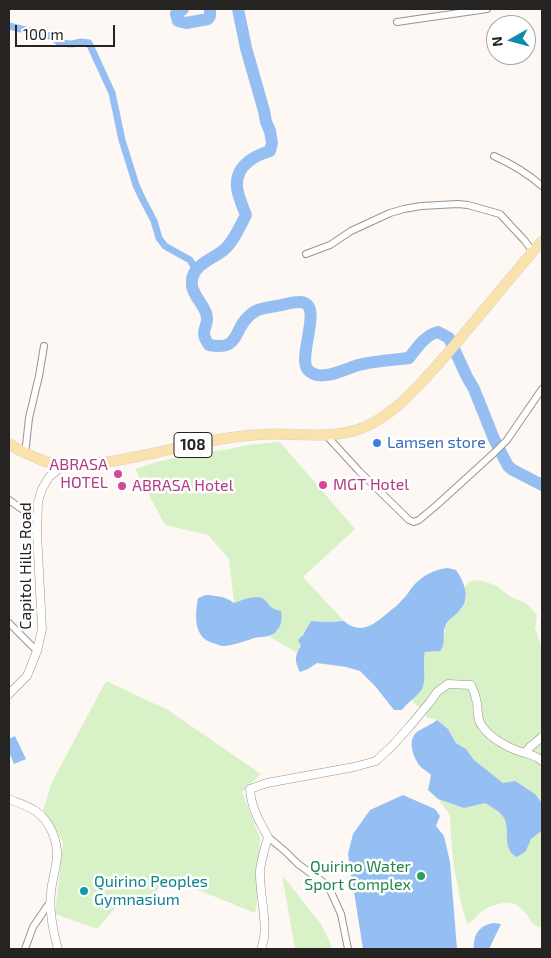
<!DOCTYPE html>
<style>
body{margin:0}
#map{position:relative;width:551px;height:958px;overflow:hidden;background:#fef8f4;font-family:"Exo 2",sans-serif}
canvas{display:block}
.frame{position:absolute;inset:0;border:10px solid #262423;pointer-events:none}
.north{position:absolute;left:486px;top:15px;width:50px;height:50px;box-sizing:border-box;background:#fff;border:1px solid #a8a7a7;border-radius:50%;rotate:263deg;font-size:14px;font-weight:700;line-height:20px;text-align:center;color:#262423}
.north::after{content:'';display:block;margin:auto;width:18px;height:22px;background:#0c8bac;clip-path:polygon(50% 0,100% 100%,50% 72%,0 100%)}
.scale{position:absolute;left:15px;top:25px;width:100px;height:22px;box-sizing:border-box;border:2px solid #262423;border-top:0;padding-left:6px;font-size:15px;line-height:18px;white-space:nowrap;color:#262423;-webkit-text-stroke:4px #fff;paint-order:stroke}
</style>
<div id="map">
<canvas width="551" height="958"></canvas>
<div class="frame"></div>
<div class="north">N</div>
<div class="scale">100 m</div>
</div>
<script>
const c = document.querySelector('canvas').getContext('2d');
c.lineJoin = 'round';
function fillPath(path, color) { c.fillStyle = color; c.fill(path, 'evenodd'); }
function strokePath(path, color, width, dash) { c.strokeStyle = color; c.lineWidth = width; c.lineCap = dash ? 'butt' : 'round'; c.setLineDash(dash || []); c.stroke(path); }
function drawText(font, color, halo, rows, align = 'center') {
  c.font = font + ' "Exo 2",sans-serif'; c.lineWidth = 5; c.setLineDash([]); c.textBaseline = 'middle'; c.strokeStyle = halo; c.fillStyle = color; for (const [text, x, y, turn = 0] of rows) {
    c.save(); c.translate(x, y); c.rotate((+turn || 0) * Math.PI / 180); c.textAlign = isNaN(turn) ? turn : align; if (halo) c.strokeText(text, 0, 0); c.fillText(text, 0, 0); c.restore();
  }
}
fillPath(new Path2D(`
 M280,442l75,87 -52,48 41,44 -16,1 -17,-1 -8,14 -5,5 3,6 -5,6 -26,-15 8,-7 -5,-21 -4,-3 -4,-6 -24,1 -7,2 -5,-44 -21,-24 -43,-10 -30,-56 21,-7 32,-7 42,-6 17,-4z
 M474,580l8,1 13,4 16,12 15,6 11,12 -2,14 6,15h1v159l-7,-9 -32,-11 -29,-23 -8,-11 -10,-6 -8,-14 -11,-9 -10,-2 -2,-9 -10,-4 -3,-6c3,-3 7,-5 9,-9 6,-7 1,-28 4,-38h9l11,-20v-7l7,-8 10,-8 4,-9 -2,-13 5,-5z
 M106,681l62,29 93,64 -19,18 18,46 -3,64 -2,11 -91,-37 -12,26 -26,-6 -29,33 -42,-15 8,-72 -20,-32 9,-28z
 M438,799l26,9 21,-5c6,4 16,9 19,15 4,7 3,21 4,29l18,4 5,-12 9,-7 2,1v95c-13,-4 -10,-9 -19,-18 -1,-1 -6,-5 -6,-5 -11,-6 -30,1 -38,9 -4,4 -6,7 -12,10l-6,-21 -7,-36 -3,-28 -1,-24z
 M282,875l39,49 12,25h-38z`), '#d9f1c6');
fillPath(new Path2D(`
 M448,568l8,2c8,11 15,29 4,40 -4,5 -11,9 -14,14 -5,9 1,18 -6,27l-15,1c-3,11 2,29 -3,37 -4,7 -14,13 -20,21h-8l-19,-24 -15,-15 -14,-4 -29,-4 -9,6 -8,3c-5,-9 -6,-17 1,-26l-3,-6 5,-5 8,-14 17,1 16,-1c18,16 33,1 47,-11 4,-3 8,-6 11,-10 6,-5 9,-13 15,-18 9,-8 19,-13 31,-14z
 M206,595c11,1 19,1 28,8 9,-3 23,-10 31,-3 7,8 5,8 16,11 1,6 1,13 -3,18 -5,9 -15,7 -24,9 -9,3 -19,7 -30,8 -3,0 -7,-2 -11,-3 -20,-5 -18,-29 -15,-45z
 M437,720l11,9 8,14 10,6 8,11 29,23 12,-2 20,13 7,9v30l-2,-1 -9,7 -5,12 -9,6c-16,-8 -6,-26 -13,-39 -4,-7 -13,-11 -19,-15l-21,5 -26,-9 -10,-9 3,-15c-4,-4 -9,-6 -12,-10 -6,-9 -12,-25 -2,-33 4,-3 15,-8 20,-12z
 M15,736l11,23 -12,5 -5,-12v-13z
 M403,795l32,14 5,7 -4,10 8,10 6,26 7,87h-94l-15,-95 5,-20 17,-24z
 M494,923l7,1 -12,25h-15c-1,-14 5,-24 20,-26z`), '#95bef3');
strokePath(new Path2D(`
 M9,26l41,10 10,7 12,1 9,-2 8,1 23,50 10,47 14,45 6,13 12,23 5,17 6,8 25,14 6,10`), '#95bef3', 7);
strokePath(new Path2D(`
 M183,9l-7,5 2,7 8,2 22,-4 2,-3v-7
 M238,9l8,39 18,63 2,11 4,9 2,12 -2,8c-20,6 -38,18 -32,42 2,7 5,15 8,22 -6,11 -11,24 -20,33 -12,12 -37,16 -34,38 2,10 10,17 14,27 5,15 -9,15 3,32 31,6 24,-14 39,-28 3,-3 7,-6 10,-7 5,-2 12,-3 18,-4 8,-1 15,-4 23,-4 27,-1 -3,55 9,68 5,5 12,6 18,5 13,-1 25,-9 37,-11 15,-3 31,-4 46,-6 8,-10 16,-23 29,-26l11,6 18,39 7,12 20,50 14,27 5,4 29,15`), '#95bef3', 12);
const minor = new Path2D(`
 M397,22l90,-13
 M494,156c18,8 33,17 48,30
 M306,254l24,-9 21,-14 39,-18 14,-4 17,-3 37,-2 10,1 32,9 25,27 8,11
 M325,434l34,37 50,49 5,2 5,-2 19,-16 56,-51 13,-13 35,-51
 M25,454l4,-36 10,-42 5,-30
 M9,500l28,20
 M9,623l28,28
 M268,837l18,15 12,12 25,18 7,8 11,24 7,35
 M25,949l8,-22 17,-25`);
const tertiary = new Path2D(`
 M9,694l18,-18 10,-25 5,-22 -5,-96 1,-31 4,-13 7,-12 13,-11
 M525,753l5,-6 12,-10
 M9,799c9,4 20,7 28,13 13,10 21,29 20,45 -1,12 -5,23 -6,35 -2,18 2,39 7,57
 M261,949c9,-20 -2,-55 -1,-78 1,-11 5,-23 8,-34 -9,-16 -17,-30 -18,-48l17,-6 87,-16 22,-6 16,-15 18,-20 20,-24 7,-10 11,-8 23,1c3,6 5,12 6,18 1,8 0,17 5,23 9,13 28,23 43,27 7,2 12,3 17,8`);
const primary = new Path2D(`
 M9,444c13,8 41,22 56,22 70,-2 138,-31 208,-32 33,0 71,6 100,-11 27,-15 47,-39 67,-61 35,-40 67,-81 102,-121`);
strokePath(minor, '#999490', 8);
strokePath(tertiary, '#999490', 9);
strokePath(primary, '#d4d3d3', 11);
strokePath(minor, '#fff', 6);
strokePath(tertiary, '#fff', 8);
strokePath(primary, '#fae2ac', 10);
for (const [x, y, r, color] of [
 [377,443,5,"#3f7fe0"],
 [118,474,5,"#d1479c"],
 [323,485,5,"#d1479c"],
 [122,486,5,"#d1479c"],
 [421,876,5,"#2e9e5b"],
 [84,891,5,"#0f9aa8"]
]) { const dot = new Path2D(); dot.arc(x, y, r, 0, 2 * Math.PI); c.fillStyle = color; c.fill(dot); strokePath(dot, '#fff', 2); }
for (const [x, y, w] of [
 [193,445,38]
]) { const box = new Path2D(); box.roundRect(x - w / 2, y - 12.5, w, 25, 4); c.fillStyle = '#fff'; c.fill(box); strokePath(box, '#262423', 1); }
drawText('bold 15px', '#262423', null, [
 ["108",193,445]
]);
drawText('16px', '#366cbe', '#fff', [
 ["Lamsen store",387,443]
], 'left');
drawText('16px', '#b23c85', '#fff', [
 ["ABRASA",108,465,"right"],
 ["HOTEL",108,483,"right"],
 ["MGT Hotel",333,485],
 ["ABRASA Hotel",132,486]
], 'left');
drawText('16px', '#262423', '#fff', [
 ["Capitol Hills Road",26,566,-90]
]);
drawText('16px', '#27864d', '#fff', [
 ["Quirino Water",411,867],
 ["Sport Complex",411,885]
], 'right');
drawText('16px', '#0d838f', '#fff', [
 ["Quirino Peoples",94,882],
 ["Gymnasium",94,900]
], 'left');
</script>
